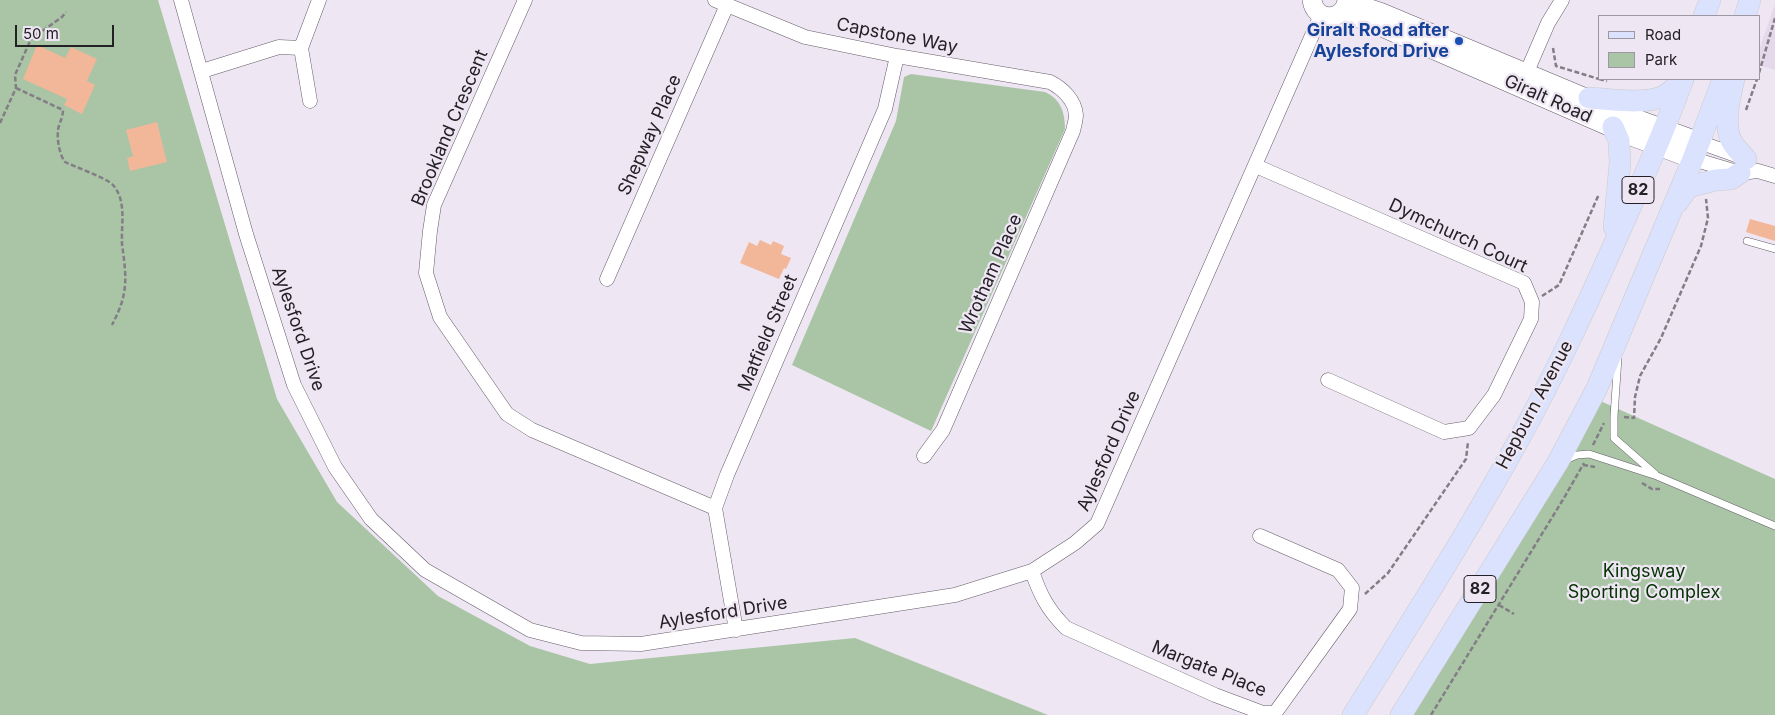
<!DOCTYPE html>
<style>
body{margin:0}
#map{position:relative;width:1775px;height:715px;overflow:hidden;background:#eee6f3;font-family:Inter,sans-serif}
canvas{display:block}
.legend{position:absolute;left:1598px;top:15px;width:162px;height:65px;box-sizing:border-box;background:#eee6f3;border:1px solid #9d97a1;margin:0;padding:6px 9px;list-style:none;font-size:15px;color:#242126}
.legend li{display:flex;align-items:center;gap:10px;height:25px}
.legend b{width:25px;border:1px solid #9d97a1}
.scale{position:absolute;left:15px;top:25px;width:99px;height:22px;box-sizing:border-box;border:2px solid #242126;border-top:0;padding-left:6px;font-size:15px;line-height:18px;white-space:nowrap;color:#242126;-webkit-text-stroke:4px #eee6f3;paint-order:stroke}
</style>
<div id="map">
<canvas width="1775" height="715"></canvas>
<ul class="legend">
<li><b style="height:6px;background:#dae2fd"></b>Road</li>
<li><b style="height:14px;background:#a9c5a5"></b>Park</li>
</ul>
<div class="scale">50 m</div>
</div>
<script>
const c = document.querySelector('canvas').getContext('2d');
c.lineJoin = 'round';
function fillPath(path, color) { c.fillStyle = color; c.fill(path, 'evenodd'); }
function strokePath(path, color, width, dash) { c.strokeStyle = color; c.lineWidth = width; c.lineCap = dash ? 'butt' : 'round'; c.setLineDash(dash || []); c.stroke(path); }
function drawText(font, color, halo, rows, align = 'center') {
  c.font = font + ' Inter,sans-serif'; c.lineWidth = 4.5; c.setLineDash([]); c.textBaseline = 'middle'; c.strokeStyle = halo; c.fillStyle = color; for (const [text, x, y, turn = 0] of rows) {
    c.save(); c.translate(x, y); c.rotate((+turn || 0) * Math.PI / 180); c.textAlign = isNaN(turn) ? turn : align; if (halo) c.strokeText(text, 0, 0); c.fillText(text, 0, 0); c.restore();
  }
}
fillPath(new Path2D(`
 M1775,4v66l-16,-5v-15z`), '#e5d8eb');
fillPath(new Path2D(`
 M0,0h158l119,399 60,103 101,94 92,50 60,18 265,-26 193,77h-1048z
 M911,74l134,18c16,7 20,21 20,37l-134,302 -139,-66 104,-244 8,-44z
 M1598,400l177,79v236h-363z`), '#a9c5a5');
fillPath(new Path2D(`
 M37,45l28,13 6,-11 26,12 -10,22 8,4 -13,29 -18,-9 3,-6 -44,-20z
 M157,122l10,40 -37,9 -3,-13 6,-2 -7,-26z
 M1750,219l25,7v15l-29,-9z
 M760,240l11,5 2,-4 11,5 -3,8 10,4 -5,11 -2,-1 -5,11 -39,-16 9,-21 8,4z`), '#f2b699');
const lane = new Path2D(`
 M1747,241l28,8
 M1618,358l-4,58v22l41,36
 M1565,460l12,-5 12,-1 68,22 118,50`);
const street = new Path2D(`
 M181,0l65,234 48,151 41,82 36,52 54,51 105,60 51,13 60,1 314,-49 77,-24 43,-28 22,-19 224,-509
 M525,0l-91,205 -4,26 -4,42 14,44 67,97 25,16 183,78
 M715,0l90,37 92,19 153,26c12,6 25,18 26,33 0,5 -2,11 -3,16l-130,299 -19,26
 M202,71l77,-24 22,1
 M1523,81l25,-58 14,-23
 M310,101l-9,-53 18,-48
 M1699,142l45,16
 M1693,159l47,14 18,-2 17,5
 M1256,166l268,117 8,19 -1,17 -37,76 -25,33 -25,4 -116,-52
 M607,279l120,-274
 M1032,571c8,24 16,39 34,57l149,67 48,18h12l75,-104 2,-21 -14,-18 -78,-34
 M736,630l-21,-122 12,-33 158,-366 12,-53`);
const secondary = new Path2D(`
 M1312,0c3,22 31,22 35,1
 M1347,1l35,12 254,106 63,23
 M1343,11l6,5 17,4 268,117 59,22`);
const primary = new Path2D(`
 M1704,16l6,-16
 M1745,16l5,-16
 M1734,79c-4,18 -11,43 -3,61 3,7 10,13 15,19
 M1589,98c22,1 56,7 75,-2 7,-4 13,-11 19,-16
 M1613,127l6,14 1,22 -6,64
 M1678,202l8,-12 6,-4 24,-6 15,-1 9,-6
 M1353,715c55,-88 110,-175 160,-265 43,-76 79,-156 114,-235 20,-45 40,-90 56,-136
 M1401,715l157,-253 39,-74 96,-229 30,-80`);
strokePath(lane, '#655d68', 8);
strokePath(street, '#655d68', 15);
strokePath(secondary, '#655d68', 20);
strokePath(primary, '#cacacb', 22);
strokePath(new Path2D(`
 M1553,48l3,18 43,13
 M1759,73l16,-55
 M1599,79l8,2
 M16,88l47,22c0,8 -4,13 -5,20 -1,9 1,24 7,32 10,5 42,16 48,23 14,16 8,39 9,59 2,16 5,33 2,49 -2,12 -7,22 -12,32
 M1746,110l11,-31
 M0,123l16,-35 -1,-13 16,-36 31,-22 4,-5
 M1542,296l17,-11 40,-91
 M1624,417l10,1 1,-21 5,-21 21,-38 40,-92 7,-28 -2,-19
 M1593,445l11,-22
 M1583,465l12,2
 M1642,483l10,6h8
 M1365,594l23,-21 78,-114 2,-17
 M1499,605l15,9
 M1431,715l133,-217 20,-35`), '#837d86', 2.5, [5, 2.5]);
strokePath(lane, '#fff', 7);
strokePath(street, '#fff', 14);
strokePath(secondary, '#fff', 19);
strokePath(primary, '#dae2fd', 21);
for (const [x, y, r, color] of [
 [1459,41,5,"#1a4fb4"]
]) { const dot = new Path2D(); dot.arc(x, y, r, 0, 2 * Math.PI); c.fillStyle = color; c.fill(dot); strokePath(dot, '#eee6f3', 2); }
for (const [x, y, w] of [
 [1638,190,32],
 [1480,589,32]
]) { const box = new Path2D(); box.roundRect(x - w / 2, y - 13.5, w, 27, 4); c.fillStyle = '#eee6f3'; c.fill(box); strokePath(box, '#242126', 1); }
drawText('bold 16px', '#242126', null, [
 ["82",1638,190],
 ["82",1480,589]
]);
drawText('bold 18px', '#164399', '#eee6f3', [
 ["Giralt Road after",1449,31],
 ["Aylesford Drive",1449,52]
], 'right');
drawText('18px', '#242126', '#eee6f3', [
 ["Capstone Way",897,36,11],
 ["Giralt Road",1548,99,24],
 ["Brookland Crescent",450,128,-67],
 ["Shepway Place",650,135,-66],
 ["Dymchurch Court",1458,236,25],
 ["Wrotham Place",991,274,-66],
 ["Aylesford Drive",298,329,71],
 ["Matfield Street",768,333,-67],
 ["Hepburn Avenue",1535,405,-62],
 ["Aylesford Drive",1109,451,-66],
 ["Aylesford Drive",723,613,-9],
 ["Margate Place",1209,669,22]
]);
drawText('18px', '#063303', '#eee6f3', [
 ["Kingsway",1644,572],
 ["Sporting Complex",1644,593]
]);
</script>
